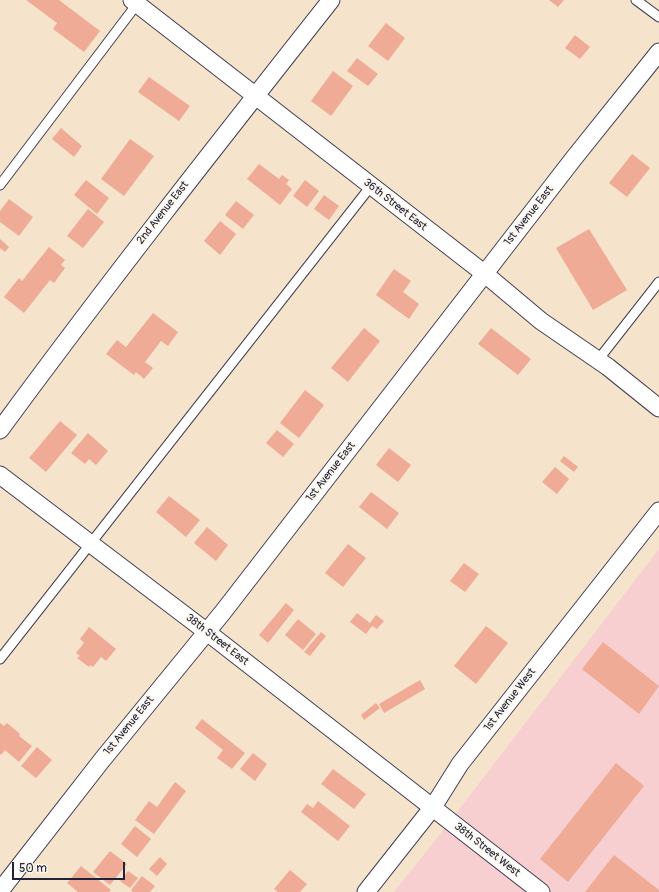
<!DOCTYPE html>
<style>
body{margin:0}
#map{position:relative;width:659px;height:892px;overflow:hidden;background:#f5e4cb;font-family:Pangolin,sans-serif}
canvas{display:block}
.scale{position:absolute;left:12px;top:862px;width:113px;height:18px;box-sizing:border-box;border:2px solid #22223b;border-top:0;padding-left:5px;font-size:12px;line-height:14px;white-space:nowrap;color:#22223b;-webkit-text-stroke:3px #fbf7ec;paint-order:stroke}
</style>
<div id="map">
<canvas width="659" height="892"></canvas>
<div class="scale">50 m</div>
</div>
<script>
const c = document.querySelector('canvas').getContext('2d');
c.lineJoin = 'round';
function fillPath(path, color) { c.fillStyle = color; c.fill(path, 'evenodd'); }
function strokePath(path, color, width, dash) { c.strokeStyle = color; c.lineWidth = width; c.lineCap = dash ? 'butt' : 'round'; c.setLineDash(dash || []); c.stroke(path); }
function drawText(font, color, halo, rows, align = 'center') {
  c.font = font + ' Pangolin,sans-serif'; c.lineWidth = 3.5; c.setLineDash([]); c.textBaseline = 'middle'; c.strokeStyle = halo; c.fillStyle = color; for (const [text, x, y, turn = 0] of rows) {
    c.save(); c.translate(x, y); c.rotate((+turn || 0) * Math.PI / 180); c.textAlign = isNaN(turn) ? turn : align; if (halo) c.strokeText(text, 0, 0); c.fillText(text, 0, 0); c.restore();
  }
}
fillPath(new Path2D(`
 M659,549v343h-265l43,-54z`), '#f7cfd0');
fillPath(new Path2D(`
 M26,0h33l41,31 -16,21 -31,-23 4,-6z
 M549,0h15l-6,7z
 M386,23l19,15 -17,23 -20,-15z
 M575,35l15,12 -10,12 -15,-11z
 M357,58l21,16 -10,12 -21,-15z
 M333,71l20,15 -22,30 -20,-15z
 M149,77l41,29 -11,15 -41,-29z
 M61,128l21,18 -8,11 -22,-18z
 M130,139l24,17 -30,40 -23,-17z
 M632,154l18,14 -23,29 -18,-14z
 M259,164l20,15 3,-4 7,5 -3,4 6,5 -12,16 -33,-26z
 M86,180l23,18 -12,16 -23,-19z
 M305,180l14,11 -12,16 -14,-11z
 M324,195l15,11 -10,14 -15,-11z
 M9,199l24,18 -14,19 -19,-14v-11z
 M236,201l18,14 -11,14 -18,-14z
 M88,209l16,13 -21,26 -16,-12z
 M220,221l16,13 -16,21 -16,-14z
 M589,229l38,61 -34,20 -37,-62z
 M0,239l9,8 -4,5 -5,-4z
 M49,247l16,13 -4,5 4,3 -11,15 -4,-3 -26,33 -20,-16 15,-19 3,3z
 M394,269l17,12 -8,11 16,12 -10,15 -33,-24z
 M153,313l25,19 -10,14 -7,-5 -16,21 8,6 -9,11 -8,-7 -2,3 -28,-21 11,-14 9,7z
 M364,328l16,13 -32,41 -17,-14z
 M491,328l40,31 -13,16 -40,-31z
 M305,390l19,15 -25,33 -19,-15z
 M60,421l17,14 -31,37 -17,-14z
 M277,430l17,14 -11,13 -17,-14z
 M88,433l20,18 -12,14 -7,-6 -4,5 -14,-11z
 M389,448l22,17 -13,17 -22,-17z
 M564,456l14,11 -4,5 -14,-11z
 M555,467l14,12 -12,15 -15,-12z
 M371,492l28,21 -12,16 -28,-22z
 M169,496l31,24 -14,17 -30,-25z
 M207,527l21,18 -12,16 -22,-18z
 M348,544l18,14 -23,29 -18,-14z
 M464,563l15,11 -14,18 -15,-11z
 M286,603l8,7 -26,33 -9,-8z
 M357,613l13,10 6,-8 8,6 -7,8 -5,-3 -6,8 -16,-12z
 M298,619l18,15 -13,16 -18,-15z
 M486,626l22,17 -32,41 -22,-18z
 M89,627l27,22 -10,12 -5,-4 -8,10 -3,-2 -1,2 -12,-9 3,-2 -4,-3 8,-10 -4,-4z
 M321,632l5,4 -16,20 -6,-4z
 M603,642l56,44 -20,28 -57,-45z
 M420,680l5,9 -41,24 -5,-9z
 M376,703l4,5 -16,12 -3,-5z
 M202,719l43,34 -13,16 -15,-11 6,-8 -28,-22z
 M0,723l4,3 3,-3 13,11 -1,2 13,10 -13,16 -14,-12 -4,5 -1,-1z
 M37,747l15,13 -16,18 -15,-12z
 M253,753l14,11 -12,17 -15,-12z
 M616,763l28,23 -76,96 -28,-23z
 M333,769l33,25 -12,15 -33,-25z
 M175,782l11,9 -32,43 -19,-14 14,-19 8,6z
 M318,801l32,25 -12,15 -37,-29 6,-8 6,4z
 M135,826l16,13 -14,18 -16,-13z
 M110,851l17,13 -17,21 -17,-13z
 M614,855l45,35v2h-74z
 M160,857l7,7 -10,12 -8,-7z
 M81,866l30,24 -2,2h-31l-11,-9z
 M290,870l17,14 -7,8h-22l-4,-3z
 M128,871l10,7 -8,10 -10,-7z
 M142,876l13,10 -5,6h-17l-2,-2z`), '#efab95');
const service = new Path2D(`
 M636,0l23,17
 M0,185l137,-181
 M598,360l61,-78
 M0,659l371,-473`);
const minor = new Path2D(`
 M132,0l353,274 56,47 67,46 51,41
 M0,430c107,-146 219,-288 331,-430
 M0,475l207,157 334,260
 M0,891l102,-131 121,-148 351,-454 85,-106
 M366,892l67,-85 27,-43 199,-253`);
strokePath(service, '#423f51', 11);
strokePath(minor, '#423f51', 19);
strokePath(service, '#fff', 9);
strokePath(minor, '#fff', 17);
drawText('11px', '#22223b', '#fbf7ec', [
 ["36th Street East",395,205,38],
 ["2nd Avenue East",163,213,-52],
 ["1st Avenue East",529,216,-52],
 ["1st Avenue East",331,472,-52],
 ["38th Street East",217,640,38],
 ["1st Avenue West",510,700,-52],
 ["1st Avenue East",129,726,-51],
 ["38th Street West",487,850,38]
]);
</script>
